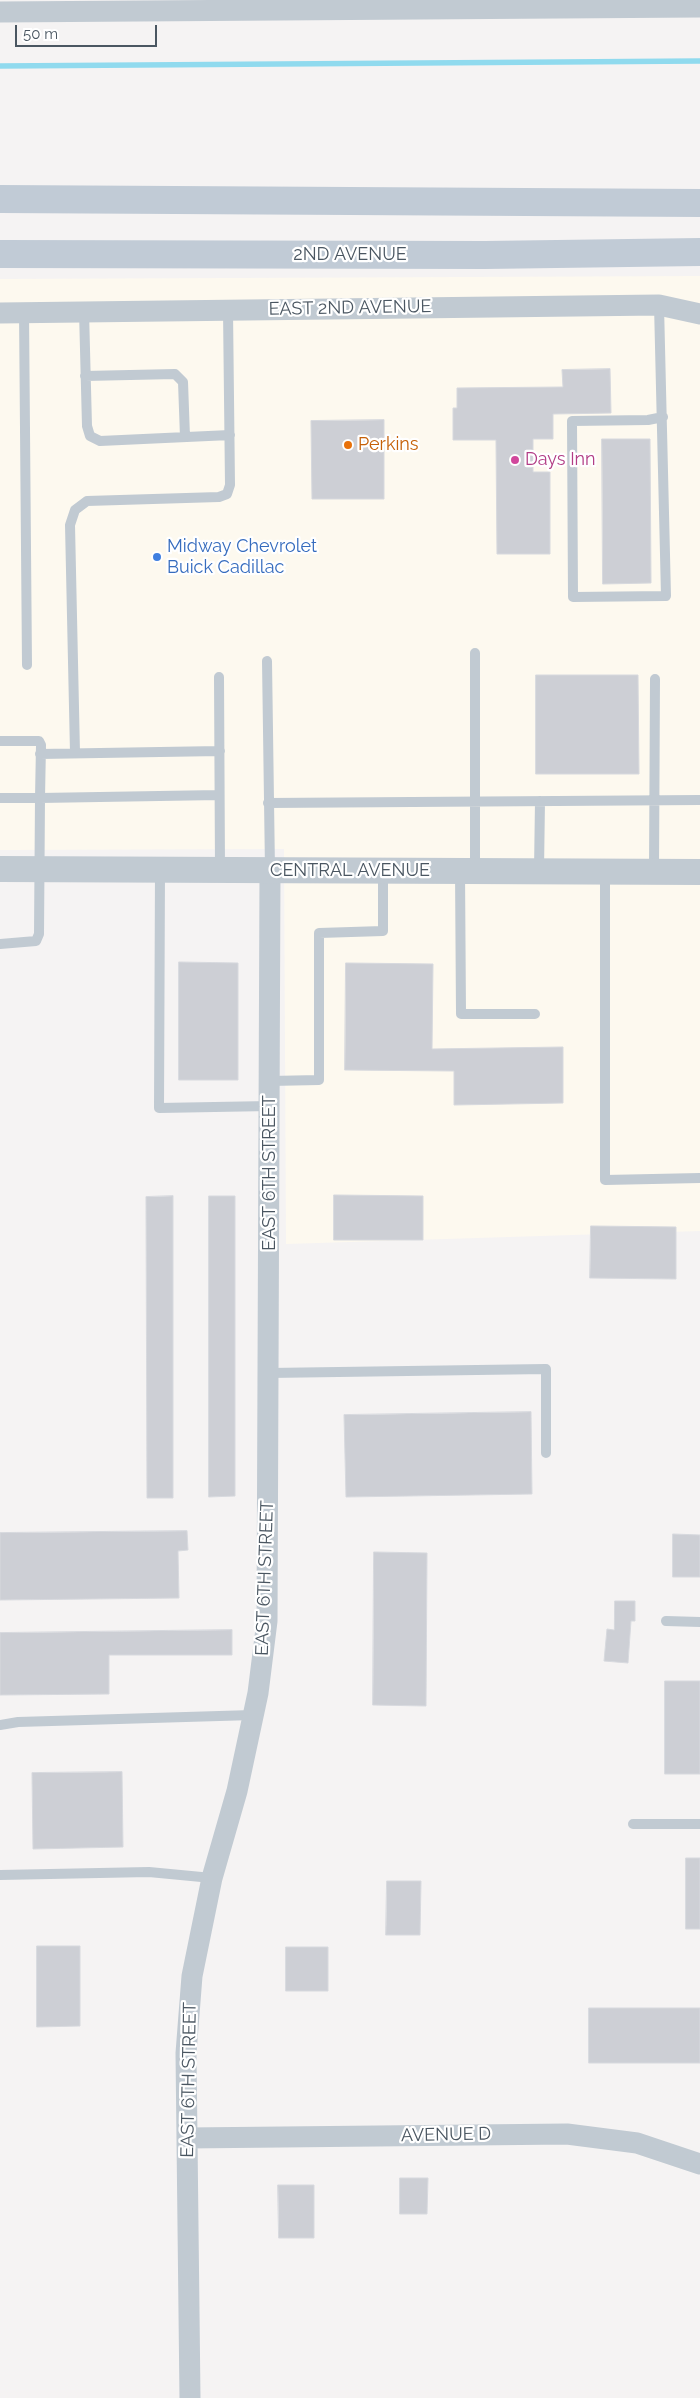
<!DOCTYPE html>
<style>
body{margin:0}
#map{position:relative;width:700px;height:2398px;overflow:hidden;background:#f5f3f3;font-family:Raleway,sans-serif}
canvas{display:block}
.scale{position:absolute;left:15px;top:25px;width:142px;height:22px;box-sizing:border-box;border:2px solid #4a5661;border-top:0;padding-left:6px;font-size:15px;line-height:18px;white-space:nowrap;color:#4a5661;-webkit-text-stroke:4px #fff;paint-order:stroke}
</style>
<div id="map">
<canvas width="700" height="2398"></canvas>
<div class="scale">50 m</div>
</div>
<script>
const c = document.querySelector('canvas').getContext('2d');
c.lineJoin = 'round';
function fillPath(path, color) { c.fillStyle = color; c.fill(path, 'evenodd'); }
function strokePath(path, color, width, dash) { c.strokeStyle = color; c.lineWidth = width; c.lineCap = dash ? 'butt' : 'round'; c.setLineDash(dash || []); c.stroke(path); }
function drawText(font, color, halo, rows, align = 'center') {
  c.font = font + ' Raleway,sans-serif'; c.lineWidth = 4.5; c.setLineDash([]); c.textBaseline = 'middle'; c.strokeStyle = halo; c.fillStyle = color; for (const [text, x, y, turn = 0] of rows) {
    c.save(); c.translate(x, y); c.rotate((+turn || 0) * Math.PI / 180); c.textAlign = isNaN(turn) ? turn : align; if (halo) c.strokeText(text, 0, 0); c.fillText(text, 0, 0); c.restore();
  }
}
fillPath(new Path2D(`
 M700,276v955l-414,13 -2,-395 -284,1v-571z`), '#fdf9ef');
strokePath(new Path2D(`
 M0,66l700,-5`), '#90daee', 5.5);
const building = new Path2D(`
 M610,369l1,44 -58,1v25h-20v33h17v82h-53l-1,-114h-43v-32h4v-20l106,-1 -1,-17z
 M384,420v79h-72l-1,-78z
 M602,439h48l1,144 -48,1z
 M536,675h102l1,99h-103z
 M179,962l59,1v117h-59z
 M346,963l87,1 -1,85 131,-2v56l-109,2v-34l-109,-1z
 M334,1195l89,1v44h-89z
 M173,1196v302h-26l-1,-301z
 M209,1196h26v300l-26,1z
 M591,1226l85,1v52l-86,-1z
 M531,1412l1,82 -186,3 -2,-82z
 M187,1531l1,19 -10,1 1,47 -179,2v-67z
 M673,1534l27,1v42h-27z
 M374,1552l53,1 -1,153 -53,-1z
 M615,1601h20v20h-4l-3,42 -24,-2 3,-32 7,1z
 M232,1630v25h-123v39l-109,1v-62z
 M665,1681h35v93h-35z
 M122,1772l1,75 -90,2 -1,-76z
 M686,1858h14v71h-14z
 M387,1881h34l-1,54h-34z
 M37,1946h43v80l-43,1z
 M286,1947h42v44h-42z
 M589,2008h111v55h-111z
 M400,2178h28l-1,36h-27z
 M278,2185h36v53h-35z`);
fillPath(building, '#cdcfd5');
strokePath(building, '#d7d9de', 1);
strokePath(new Path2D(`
 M659,305l7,291 -93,1 -1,-176 76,-1 15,-3
 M84,311l3,115 3,10 10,5 130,-6
 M24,312l3,353
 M85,376l90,-2 8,8 2,55
 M475,653v217
 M267,661l3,209
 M219,677l1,192
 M0,741h39l2,4 -1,53 179,-3
 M75,753l-5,-228 5,-15 12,-9 132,-4 8,-3 3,-9 -2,-175
 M40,754l180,-3
 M0,798h40l-1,136 -3,7 -36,3
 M268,803l432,-3
 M539,870l1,-69
 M654,870l1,-191
 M160,871l-1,237 111,-2
 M460,871l1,143h74
 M605,873v307l95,-2
 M270,1081l49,-1v-147l64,-2v-59
 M269,1373l277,-4v84
 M666,1621l34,1
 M0,1725l18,-3 235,-7
 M633,1824h67
 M0,1875l149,-3 63,6`), '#c1cad2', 10);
strokePath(new Path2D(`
 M0,12l700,-5
 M0,313l659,-8 41,9
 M187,2138l380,-4 70,9 63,21
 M190,2398l-4,-345 6,-77 20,-98 25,-87 21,-98 9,-72 3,-751`), '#c1cad2', 21);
strokePath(new Path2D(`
 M0,869l700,3`), '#c1cad2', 26);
strokePath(new Path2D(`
 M0,199l700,4
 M0,254l485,1 215,-3`), '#c1cbd6', 28);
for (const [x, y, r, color] of [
 [348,445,5,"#e8710a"],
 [515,460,5,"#d1479c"],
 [157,557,5,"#3f7fe0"]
]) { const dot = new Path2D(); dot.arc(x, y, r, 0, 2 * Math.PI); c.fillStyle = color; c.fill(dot); strokePath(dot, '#fff', 2); }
drawText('18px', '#4a5661', '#fff', [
 ["2ND AVENUE",350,255],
 ["EAST 2ND AVENUE",350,308,-1],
 ["CENTRAL AVENUE",350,871],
 ["EAST 6TH STREET",270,1173,-90],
 ["EAST 6TH STREET",265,1578,-88],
 ["EAST 6TH STREET",189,2080,-89],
 ["AVENUE D",446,2135,-1]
]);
drawText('18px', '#c56008', '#fff', [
 ["Perkins",358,445]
], 'left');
drawText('18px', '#b23c85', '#fff', [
 ["Days Inn",525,460]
], 'left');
drawText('18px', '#366cbe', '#fff', [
 ["Midway Chevrolet",167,547],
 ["Buick Cadillac",167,568]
], 'left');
</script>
